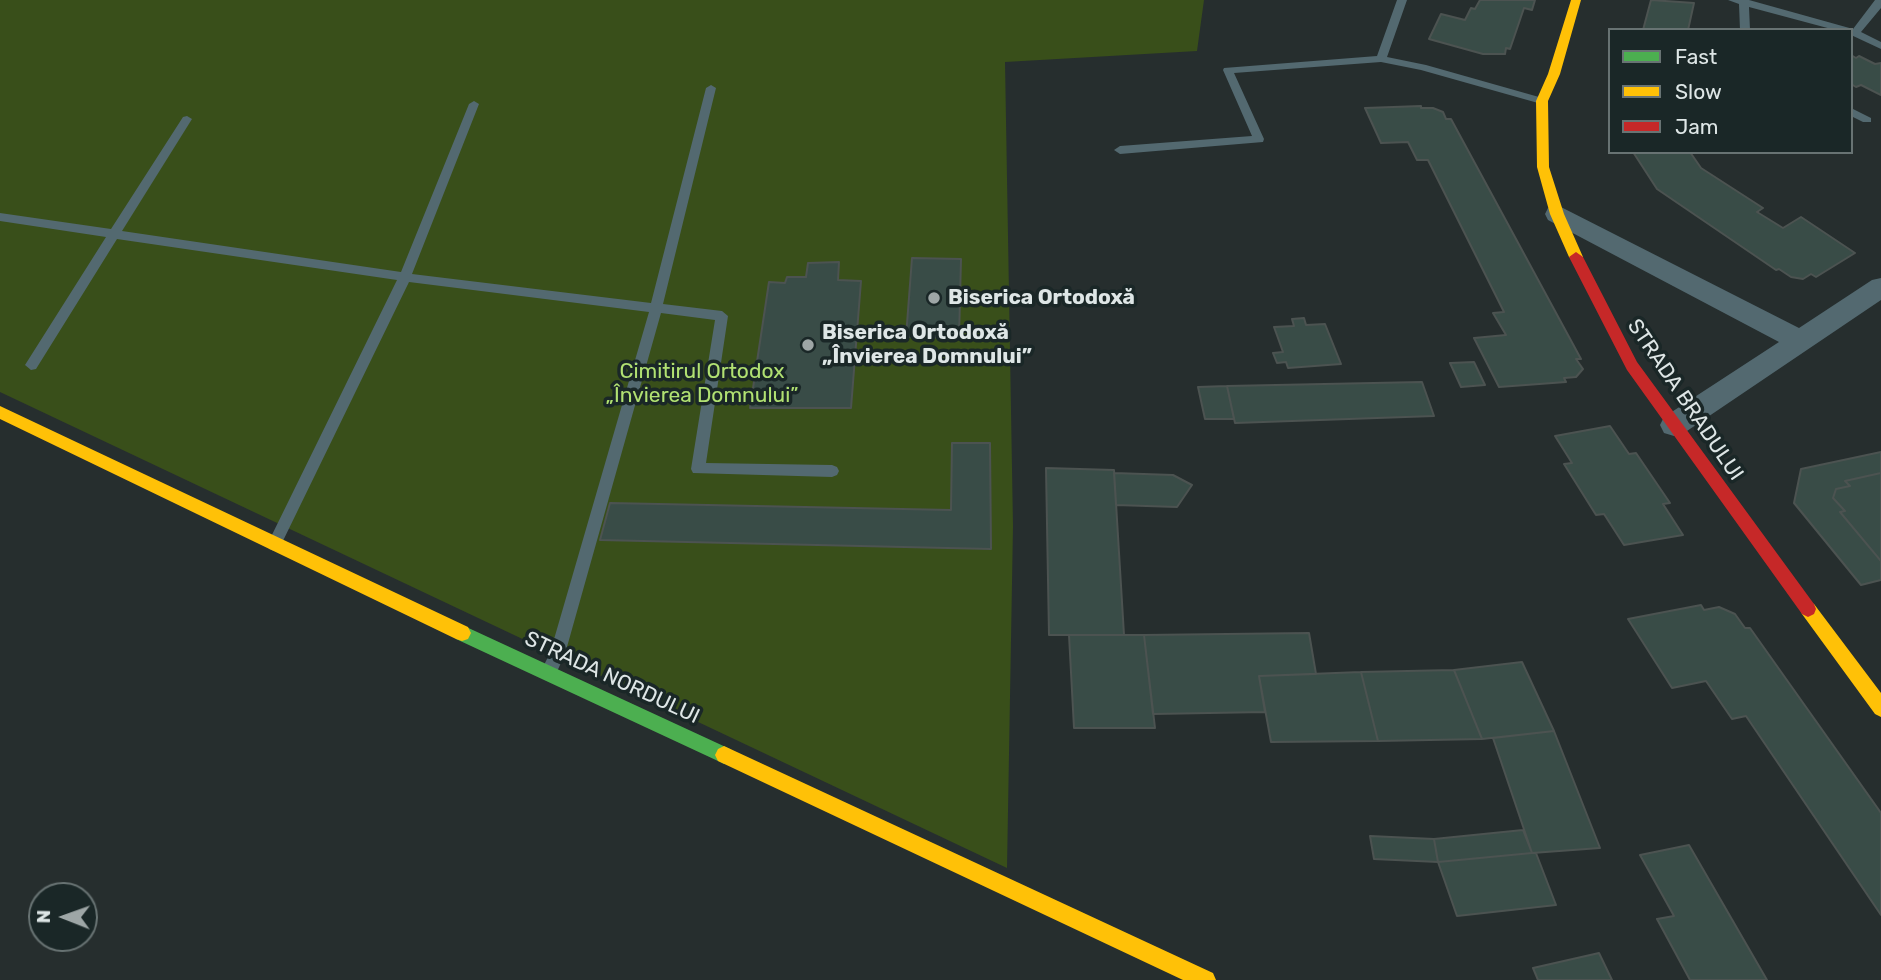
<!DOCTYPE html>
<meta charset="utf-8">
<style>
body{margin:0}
#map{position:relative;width:1881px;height:980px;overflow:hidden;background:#262e2e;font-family:Rubik,sans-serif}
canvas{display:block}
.legend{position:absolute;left:1608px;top:28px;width:245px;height:126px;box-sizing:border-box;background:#1a2727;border:2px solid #687373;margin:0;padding:9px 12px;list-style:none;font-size:21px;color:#dee6e6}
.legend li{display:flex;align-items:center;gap:14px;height:35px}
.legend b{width:35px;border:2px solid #687373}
.north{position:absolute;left:28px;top:882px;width:70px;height:70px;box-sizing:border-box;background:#1a2727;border:2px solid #687373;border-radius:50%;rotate:271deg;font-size:19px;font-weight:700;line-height:28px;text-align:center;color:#dee6e6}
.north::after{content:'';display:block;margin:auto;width:24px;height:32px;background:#9ea6a6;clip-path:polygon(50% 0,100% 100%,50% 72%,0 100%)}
</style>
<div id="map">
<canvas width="1881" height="980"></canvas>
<ul class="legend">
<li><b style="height:9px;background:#4caf50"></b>Fast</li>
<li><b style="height:9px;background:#ffc107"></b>Slow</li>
<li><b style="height:9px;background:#c62828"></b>Jam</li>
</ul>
<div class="north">N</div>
</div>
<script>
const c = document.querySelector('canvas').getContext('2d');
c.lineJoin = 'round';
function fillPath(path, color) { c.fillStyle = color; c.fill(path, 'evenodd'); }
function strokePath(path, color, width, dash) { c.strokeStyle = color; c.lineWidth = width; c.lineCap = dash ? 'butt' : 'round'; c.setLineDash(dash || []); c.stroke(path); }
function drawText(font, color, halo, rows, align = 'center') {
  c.font = font + ' Rubik,sans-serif'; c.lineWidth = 7; c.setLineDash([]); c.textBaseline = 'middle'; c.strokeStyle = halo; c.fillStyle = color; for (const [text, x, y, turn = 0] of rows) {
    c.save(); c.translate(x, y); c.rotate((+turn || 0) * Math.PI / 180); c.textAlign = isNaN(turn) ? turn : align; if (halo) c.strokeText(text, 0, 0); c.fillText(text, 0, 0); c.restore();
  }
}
fillPath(new Path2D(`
 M0,0h1204l-7,51 -192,11 8,464 -6,342 -1007,-476z`), '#394f1a');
const building = new Path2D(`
 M1480,0h55l-3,10 -8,-2 -14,41 -4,-1 -1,6h-22l-54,-15 12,-25 24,6 6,-12 4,1z
 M1651,0l43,3 -6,27h-45z
 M1851,55l5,3 3,-2 16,8 6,-1v32l-20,-10 -5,2 -5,-3z
 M1421,106v2h12l10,4 3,7h5l130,240h-5l7,10 -7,8 -12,1 2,4 -67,5 -25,-49 32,-3 -13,-22 11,-1 -76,-152h-11l-9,-18 -27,1 -16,-35z
 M1633,152h57l11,16 62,40 -6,4 26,16 18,-11 54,36 -39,24 -5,-3 -8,5 -12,-2 -12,-8 -3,1 -119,-81z
 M912,258l49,1 -2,79 -53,-1z
 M839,262l-1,18 23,1 -10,127h-101l19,-126 16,1 2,-6h19l2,-14z
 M1304,318l2,7 19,-1 16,40 -53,4 -2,-6 -9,1 -4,-10 10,-1 -9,-25 20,-1 -2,-7z
 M1474,362l11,23 -24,2 -11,-24z
 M1422,382l12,34 -199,7 -8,-37z
 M1227,386l7,33h-29l-7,-32z
 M1610,426l19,28 7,-1 34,50 -7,1 20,31 -59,10 -20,-31 -8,1 -32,-51 8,-1 -17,-27z
 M952,443h38l1,106 -391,-9 10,-37 341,7z
 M1881,452v21l-36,8 5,5 -14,3 -3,9 12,13 -5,1 41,49v19l-20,5 -67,-82 7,-34z
 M1046,468l68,2 10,165h-75z
 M1114,473l59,2 19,10 -15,22 -61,-2z
 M1881,473v88l-41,-49 5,-1 -12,-13 3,-9 14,-3 -5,-5z
 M1701,605l3,5 15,-3 16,7 10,14h5l131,185v102l-135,-199 -14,3 -26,-38 -34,7 -44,-69z
 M1309,633l7,41 -57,2 6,36 -112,2 -9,-79z
 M1069,635h75l11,93h-81z
 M1522,662l32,69 -72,8 -28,-69z
 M1454,670l28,69 -104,2 -17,-69z
 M1361,672l17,69 -107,1 -12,-66z
 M1554,731l46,117 -68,5 -39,-115z
 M1523,830l9,23 -94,9 -4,-23z
 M1370,836l64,3 4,23 -64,-3z
 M1689,845l78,135h-77l-33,-61 17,-3 -34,-61z
 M1532,853h4l20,52 -99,11 -19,-54z
 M1599,953l13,27h-74l-5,-12z`);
fillPath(building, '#394c47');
strokePath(building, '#4c5351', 2);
fillPath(new Path2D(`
 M1397,0h10l-20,57 39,8 120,34v4h-8l-117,-33 -40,-8 -147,11 30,66 -1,3 -143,12 -6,-4 6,-4 132,-10 -29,-66 1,-2 153,-12z
 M1728,0h21l104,29 22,-29h6v8l-20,24 20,10v7l-30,-14v-5h-16l-86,-23 1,23h-10l-1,-26z
 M711,85l5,3 -53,216 59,7 6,5 -22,147 126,2 5,2 2,4 -2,4 -5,2 -139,-4 -2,-4 24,-149 -54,-7 -96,341 -10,22 -6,2 -6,-2 -2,-5 9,-18 99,-341 -240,-30 -130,267 -5,2 -5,-2 -2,-4 130,-265 -280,-41 -81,130 -5,1 -6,-5 81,-128 -106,-16v-8l111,16 72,-112 4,-1 5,3 -70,112 279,41 68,-168 5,-3 5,3 -67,170 239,29 55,-215z
 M1851,108l20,10v4h-8l-12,-6z`), '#536970');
fillPath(new Path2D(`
 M1557,205l242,123 73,-48 9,-2v22l-197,133 -10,3 -10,-3 -4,-8 4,-8 115,-75 -231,-122 -3,-6 3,-6z`), '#536970');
fillPath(new Path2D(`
 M462,625l268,124 3,6 -3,6 -6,3 -6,-3 -262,-122 -3,-6 3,-6z`), '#4caf50');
fillPath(new Path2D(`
 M1571,0h10l-21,74 -12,27 1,66 15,47 19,43 -7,5 -7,-5 -19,-43 -13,-47 -1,-66 12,-27z
 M0,406l468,221 3,6 -3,6 -6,2 -6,-2 -456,-220z
 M1808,601l6,3 67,89v24l-6,-3 -73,-100 -2,-5 2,-5z
 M724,746l489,227 3,7h-33l-465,-219 -3,-6 3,-6z`), '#ffc107');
fillPath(new Path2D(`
 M1576,252l7,5 54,105 177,242 2,5 -2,5 -6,3 -6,-3 -175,-244 -58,-113z`), '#c62828');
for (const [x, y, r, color] of [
 [934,298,7,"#9ea6a6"],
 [808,345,7,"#9ea6a6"]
]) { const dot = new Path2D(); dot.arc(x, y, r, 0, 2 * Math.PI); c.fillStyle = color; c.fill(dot); strokePath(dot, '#1a2727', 2.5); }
drawText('bold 21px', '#dee6e6', '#1a2727', [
 ["Biserica Ortodoxă",948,298],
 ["Biserica Ortodoxă",822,333],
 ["„Învierea Domnului”",822,357]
], 'left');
drawText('21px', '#b1e172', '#1a2727', [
 ["Cimitirul Ortodox",702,372],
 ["„Învierea Domnului”",702,396]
]);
drawText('21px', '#dee6e6', '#1a2727', [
 ["STRADA BRADULUI",1685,400,56],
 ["STRADA NORDULUI",612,678,25]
]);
</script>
